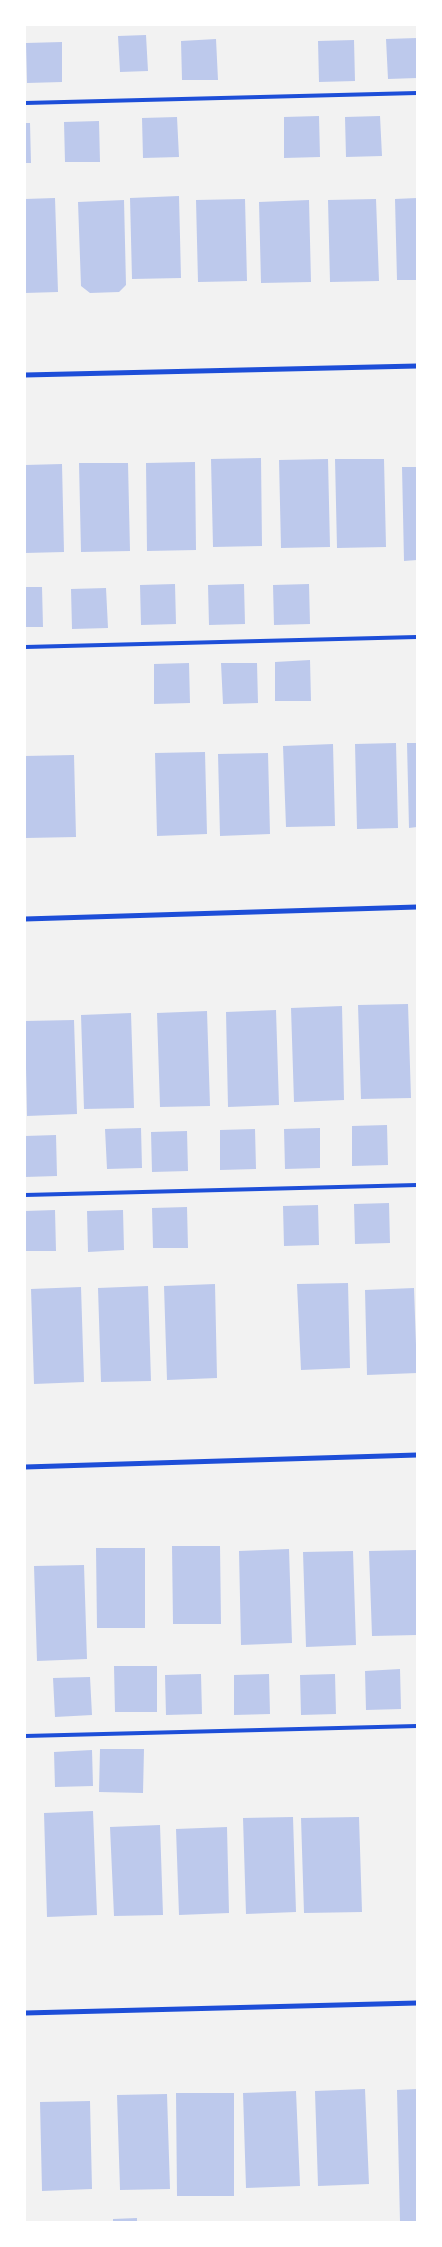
<!DOCTYPE html>
<style>
body{margin:0}
#map{position:relative;width:442px;height:2247px;overflow:hidden;background:#f2f2f2;font-family:Jost,sans-serif}
canvas{display:block}
.frame{position:absolute;inset:0;border:26px solid #fff;pointer-events:none}
</style>
<div id="map">
<canvas width="442" height="2247"></canvas>
<div class="frame"></div>
</div>
<script>
const c = document.querySelector('canvas').getContext('2d');
c.lineJoin = 'round';
function fillPath(path, color) { c.fillStyle = color; c.fill(path, 'evenodd'); }
function strokePath(path, color, width, dash) { c.strokeStyle = color; c.lineWidth = width; c.lineCap = dash ? 'butt' : 'round'; c.setLineDash(dash || []); c.stroke(path); }
fillPath(new Path2D(`
 M146,35l2,36 -28,1 -2,-36z
 M417,38v40l-29,1 -2,-40z
 M216,39l2,41h-36l-1,-39z
 M354,40l1,41 -36,1 -1,-41z
 M62,42v40l-35,1 -1,-40z
 M319,116l1,41 -36,1v-41z
 M380,116l2,40 -36,1 -1,-40z
 M177,117l2,40 -36,1 -1,-40z
 M99,121l1,41h-35l-1,-40z
 M25,123h5l1,40h-6z
 M179,196l2,82 -49,1 -2,-81z
 M55,198l3,94 -33,1v-94z
 M417,198v82h-20l-2,-81z
 M245,199l2,82 -49,1 -2,-82z
 M376,199l3,82 -49,1 -2,-82z
 M124,200l2,85 -7,7 -29,1 -9,-7 -3,-84z
 M309,200l2,82 -50,1 -2,-81z
 M261,458l1,88 -49,1 -2,-88z
 M328,459l2,88 -49,1 -2,-88z
 M335,459h49l2,88 -49,1z
 M195,462l1,88 -49,1 -1,-88z
 M79,463h49l2,88 -49,1z
 M62,464l2,88 -39,1v-88z
 M402,467h15v93l-13,1z
 M175,584l1,40 -35,1 -1,-40z
 M244,584l1,40 -36,1 -1,-40z
 M309,584l1,40 -36,1 -1,-40z
 M25,587h17l1,40h-18z
 M106,588l2,40 -36,1 -1,-40z
 M310,660l1,41h-36v-39z
 M189,663l1,40 -36,1v-40z
 M221,663h36l1,40 -35,1z
 M396,743l2,85 -41,1 -2,-85z
 M407,743h10v84l-8,1z
 M333,744l2,82 -49,1 -3,-81z
 M205,752l2,82 -50,2 -2,-83z
 M268,753l2,81 -50,2 -2,-82z
 M74,755l2,82 -50,1 -1,-82z
 M408,1004l3,94 -50,1 -3,-94z
 M342,1006l2,94 -50,2 -3,-94z
 M276,1010l3,95 -51,2 -2,-95z
 M207,1011l3,95 -50,1 -3,-94z
 M131,1013l3,95 -50,1 -3,-94z
 M74,1020l3,94 -50,2 -2,-95z
 M387,1125l1,40 -36,1v-40z
 M141,1128l1,40 -35,1 -2,-40z
 M320,1128v40l-35,1 -1,-40z
 M255,1129l1,40 -36,1v-40z
 M187,1131l1,40 -36,1 -1,-40z
 M56,1135l1,41 -32,1v-41z
 M389,1203l1,40 -35,1 -1,-40z
 M318,1205l1,40 -35,1 -1,-40z
 M187,1207l1,41h-35l-1,-40z
 M55,1210l1,41h-31v-40z
 M123,1210l1,40 -36,2 -1,-41z
 M348,1283l2,85 -49,2 -4,-86z
 M215,1284l2,94 -50,2 -3,-94z
 M148,1286l3,95 -50,1 -3,-94z
 M81,1287l3,95 -50,2 -3,-95z
 M414,1288l3,85 -50,2 -2,-85z
 M172,1546h48l1,78h-48z
 M96,1548h49v80h-48z
 M289,1549l3,94 -51,2 -2,-94z
 M417,1550v85l-45,1 -3,-85z
 M353,1551l3,94 -50,2 -3,-95z
 M84,1565l3,94 -50,2 -3,-95z
 M114,1666h43v46h-42z
 M400,1669l1,40 -35,1 -1,-39z
 M201,1674l1,40 -36,1 -1,-40z
 M269,1674l1,40 -36,1v-40z
 M335,1674l1,40 -35,1 -1,-40z
 M90,1677l2,38 -37,2 -2,-39z
 M100,1749h44l-1,44 -44,-1z
 M92,1750l1,36 -38,1 -1,-35z
 M93,1811l4,104 -50,2 -3,-104z
 M293,1817l3,95 -50,2 -3,-96z
 M359,1817l3,95 -58,1 -3,-95z
 M160,1825l3,90 -49,1 -4,-89z
 M227,1827l2,86 -50,2 -3,-86z
 M365,2089l4,95 -51,2 -3,-95z
 M417,2089v133h-17l-3,-132z
 M296,2091l4,95 -54,2 -3,-95z
 M176,2093h58v103h-57z
 M167,2094l3,95 -50,1 -3,-95z
 M90,2101l2,88 -50,2 -2,-89z
 M137,2218v4h-24v-3z`), '#bdc9ec');
strokePath(new Path2D(`
 M25,103l392,-10
 M25,647l392,-10
 M25,1195l392,-10
 M25,1736l392,-10`), '#1d4ed8', 4);
strokePath(new Path2D(`
 M25,375l392,-9
 M25,919l392,-12
 M25,1467l392,-12
 M25,2013l392,-10`), '#1d4ed8', 5);
</script>
